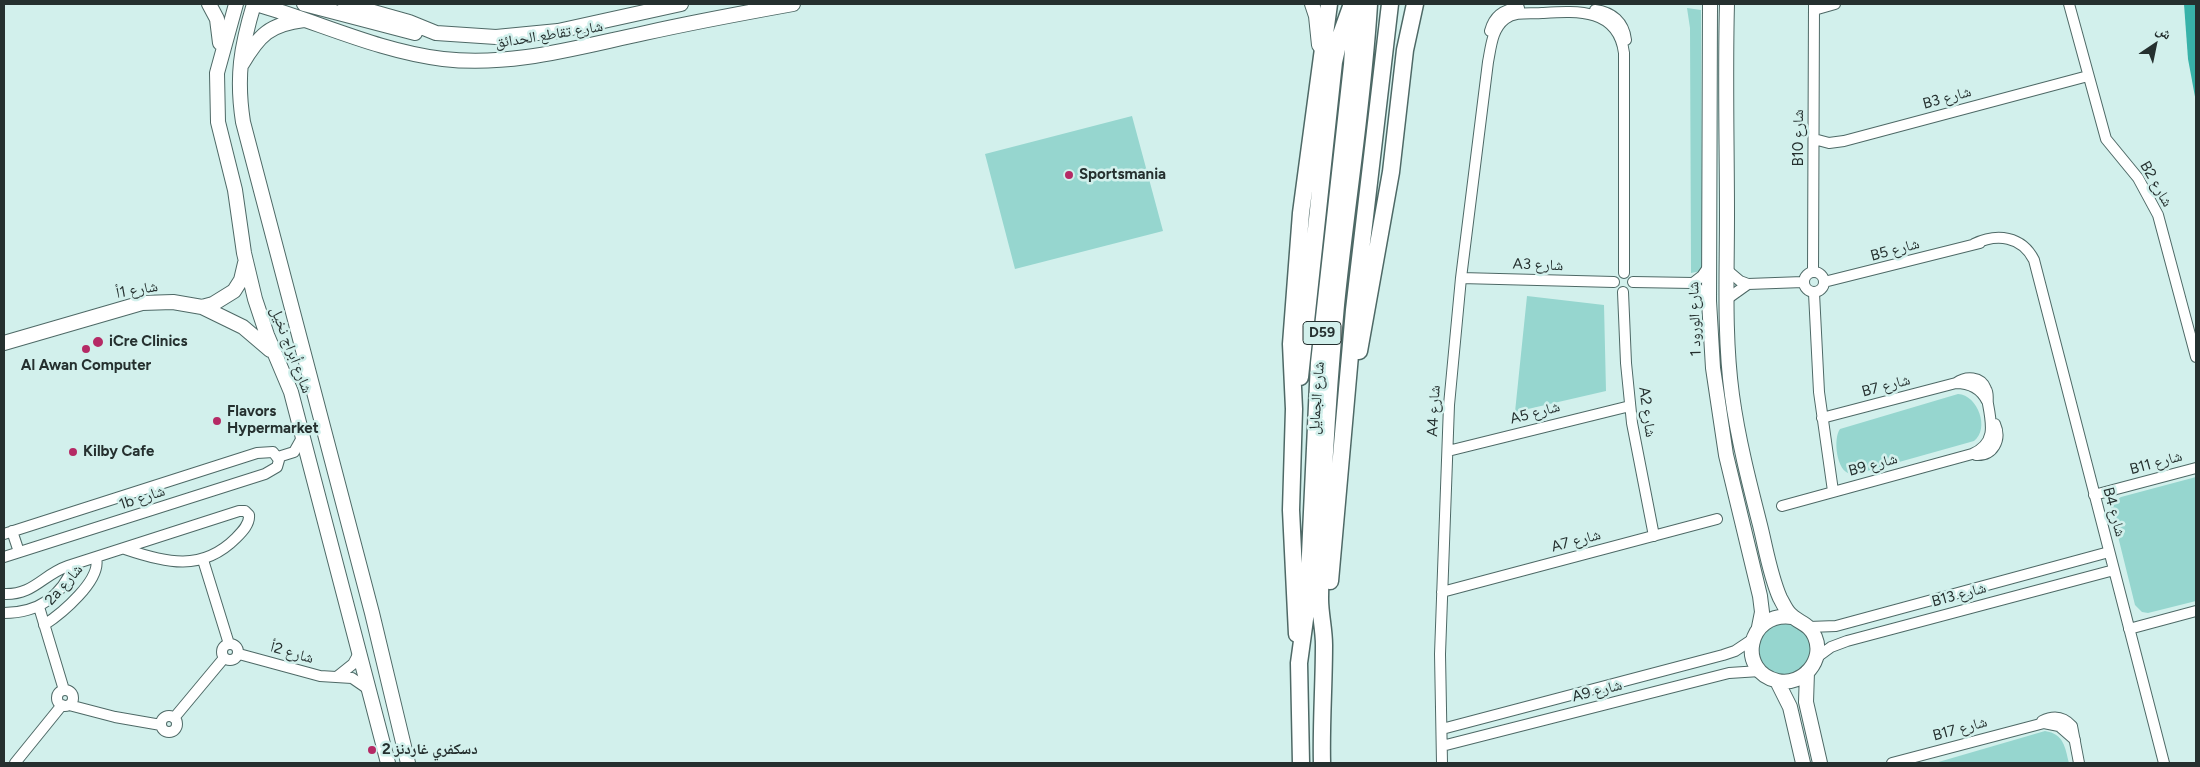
<!DOCTYPE html>
<meta charset="utf-8">
<style>
body{margin:0}
#map{position:relative;width:2200px;height:767px;overflow:hidden;background:#d2f0ec;font-family:Figtree,"Noto Naskh Arabic",sans-serif}
canvas{display:block}
.frame{position:absolute;inset:0;border:5px solid #25302f;pointer-events:none}
.north{position:absolute;left:2130px;top:20px;width:50px;height:50px;-webkit-text-stroke:4px #d2f0ec;paint-order:stroke;rotate:34deg;font-size:14px;font-weight:700;line-height:20px;text-align:center;color:#25302f}
.north::after{content:'';display:block;margin:auto;width:18px;height:22px;background:#25302f;clip-path:polygon(50% 0,100% 100%,50% 72%,0 100%)}
</style>
<div id="map">
<canvas width="2200" height="767"></canvas>
<div class="frame"></div>
<div class="north">ش</div>
</div>
<script>
const ctx = document.querySelector('canvas').getContext('2d');
ctx.lineJoin = 'round';
function fillPath(path, color) { ctx.fillStyle = color; ctx.fill(path, 'evenodd'); }
function stroke(path, color, width, dash) { ctx.strokeStyle = color; ctx.lineWidth = width; ctx.lineCap = dash ? 'butt' : 'round'; ctx.setLineDash(dash || []); ctx.stroke(path); }
function label(font, color, halo, rows, align = 'center') {
  ctx.font = font + ' Figtree,"Noto Naskh Arabic",sans-serif'; ctx.lineWidth = 5; ctx.setLineDash([]); ctx.textBaseline = 'middle'; ctx.strokeStyle = halo; ctx.fillStyle = color; for (const [text, x, y, turn = 0] of rows) {
    ctx.save(); ctx.translate(x, y); ctx.rotate((+turn || 0) * Math.PI / 180); ctx.textAlign = isNaN(turn) ? turn : align; if (halo) ctx.strokeText(text, 0, 0); ctx.fillText(text, 0, 0); ctx.restore();
  }
}
fillPath(new Path2D(`
 M 1687,8 L 1701,10 L 1702,241 L 1704,243 L 1705,263 L 1701,271 L 1691,273 L 1690,28 Z
 M 1132,116 L 1163,231 L 1015,269 L 985,154 Z
 M 1527,296 L 1604,305 L 1606,391 L 1515,412 Z
 M 1958,394 C 1978,395 1990,429 1974,441 L 1867,471 C 1862,472 1855,475 1851,474 C 1836,472 1833,438 1840,429 Z
 M 2196,477 L 2196,601 L 2148,613 L 2142,612 L 2135,605 L 2110,504 L 2121,497 Z
 M1758 649a26 26 0 1 1 52 0a26 26 0 1 1-52 0Z
 M 2045,731 C 2064,734 2065,747 2069,763 L 1935,763 Z`), '#96d6cf');
fillPath(new Path2D(`
 M 2184,4 L 2196,4 L 2196,102 L 2188,59 Z`), '#38b2a9');
const street = new Path2D(`
 M 2069,4 L 2106,139 L 2138,178 L 2158,215 L 2196,357
 M 1595,10 C 1612,12 1624,22 1626,40
 M 1814,10 L 1835,4
 M 1490,31 C 1494,16 1504,9 1519,8
 M 1814,139 L 1829,143 L 1844,141 L 2088,76
 M 1974,244 C 1997,233 2022,236 2034,260 L 2164,763
 M 1727,270 L 1740,281 L 1748,284
 M1804 282a10 10 0 1 1 20 0a10 10 0 1 1-20 0Z
 M 1813,272 L 1814,4
 M 1461,278 L 1614,282
 M 1633,282 L 1693,283 L 1702,276 L 1709,266
 M 1824,282 L 1980,243
 M 1693,283 L 1709,301
 M 1623,292 L 1626,363 L 1632,423 L 1654,536
 M 1814,293 L 1819,392 L 1833,491
 M 1727,299 L 1748,284 L 1803,282
 M 1822,418 L 1956,383 C 1970,383 1981,389 1987,401
 M 1448,451 L 1630,406
 M 1976,455 C 1993,456 2002,440 1995,424
 M 278,457 L 294,452 L 303,436
 M 2094,495 L 2196,468
 M 1782,506 L 1972,454 C 1996,444 1992,425 1988,404 C 1987,399 1989,394 1986,389 C 1981,376 1966,376 1956,383
 M 12,531 L 19,552
 M 4,534 L 257,453 L 273,452 L 279,460 L 277,467 L 265,474 L 4,557
 M 203,560 L 229,644
 M 1442,592 L 1717,519
 M 4,594 C 34,595 42,575 68,566 L 239,511 L 245,511 L 249,515 C 250,524 242,532 236,538 C 202,572 166,563 125,549
 M 39,607 L 64,690
 M 4,613 C 38,613 62,596 74,565
 M 44,625 C 61,614 102,580 96,558
 M 1809,627 L 1836,626 L 2109,552
 M 2129,629 L 2196,611
 M222 652a8 8 0 1 1 16 0a8 8 0 1 1-16 0Z
 M 239,654 L 320,676 L 352,678 L 368,689
 M 1816,658 L 1831,647 L 1847,641 L 2114,570
 M 338,676 L 353,664 L 359,653
 M57 698a8 8 0 1 1 16 0a8 8 0 1 1-16 0Z
 M 69,705 L 115,717 L 161,725
 M161 724a8 8 0 1 1 16 0a8 8 0 1 1-16 0Z
 M 174,718 L 224,658
 M 2042,721 C 2054,715 2063,716 2072,726 L 2079,763
 M 1442,729 L 1723,655 L 1735,651 L 1753,639
 M 1442,746 L 1729,673 L 1760,671
 M 15,763 L 62,705
 M 1442,763 L 1440,654 L 1449,405 L 1461,278 L 1488,62 C 1491,47 1492,29 1505,19 C 1515,11 1530,14 1542,13 C 1577,11 1618,8 1624,53 L 1624,273
 M 1892,763 L 2044,723 L 2059,726 L 2075,740`);
const secondary = new Path2D(`
 M 209,4 L 217,19 L 220,43
 M 236,4 L 217,73 L 218,122 L 235,190 L 244,253 L 255,299 L 267,335 L 291,392 L 388,763
 M 254,4 C 241,47 236,77 243,122 L 372,613 L 408,763
 M 256,4 C 319,22 378,51 443,59 C 512,67 578,47 645,33 C 694,22 743,13 793,4
 M 304,4 L 415,33
 M 345,4 L 409,22 L 436,33 L 496,37 L 558,31 L 681,4
 M 1312,4 L 1316,16 L 1319,45
 M 1710,4 L 1709,301 L 1713,368 L 1726,455 L 1760,596 L 1762,612 L 1759,627
 M 1727,4 C 1725,75 1727,145 1727,216 C 1727,276 1724,336 1732,395 C 1738,439 1749,482 1760,525 C 1766,549 1770,575 1780,598 C 1783,603 1786,611 1791,615 C 1799,623 1810,624 1815,637 C 1825,660 1803,686 1778,681 C 1736,672 1747,611 1792,617
 M 242,64 C 259,35 270,24 304,20
 M 202,307 L 243,327 L 270,350
 M 4,343 L 142,303 L 173,302 L 202,307 L 213,304 L 234,291 L 241,280 L 245,263
 M 1807,672 L 1806,702 L 1820,763
 M 1777,681 L 1790,707 L 1803,763`);
const primary = new Path2D(`
 M 1359,351 L 1391,172 L 1405,50 L 1415,4
 M 1300,377 L 1334,62 L 1339,40 L 1352,4
 M 1330,581 L 1354,310 L 1390,4
 M 1297,634 L 1291,510 L 1294,409 L 1291,344 L 1301,213 L 1329,4
 M 1301,763 L 1299,663 L 1308,597 L 1319,363 L 1352,65 L 1356,4
 M 1322,763 C 1321,724 1324,684 1324,645 C 1324,629 1320,614 1320,599 C 1321,501 1327,402 1336,305 C 1346,204 1363,105 1369,4`);
stroke(street, '#4e6966', 12);
stroke(secondary, '#4e6966', 16);
stroke(primary, '#4e6966', 19);
stroke(street, '#fff', 10);
stroke(secondary, '#fff', 14);
stroke(primary, '#fff', 16);
for (const [x, y, r, color] of [
 [1069,175,5,"#b52a65"],
 [98,342,6,"#b52a65"],
 [86,349,5,"#b52a65"],
 [217,421,5,"#b52a65"],
 [73,452,5,"#b52a65"],
 [372,750,5,"#b52a65"]
]) { const dot = new Path2D(); dot.arc(x, y, r, 0, 2 * Math.PI); ctx.fillStyle = color; ctx.fill(dot); stroke(dot, '#d2f0ec', 2); }
for (const [x, y, w] of [
 [1322,333,38]
]) { const box = new Path2D(); box.roundRect(x - w / 2, y - 11.5, w, 23, 4); ctx.fillStyle = '#d2f0ec'; ctx.fill(box); stroke(box, '#25302f', 1); }
label('bold 14px', '#25302f', null, [
 ["D59",1322,333]
]);
label('15px', '#25302f', '#d2f0ec', [
 ["شارع تقاطع الحدائق",549,35,-9],
 ["B3 شارع",1947,98,-15],
 ["B10 شارع",1799,138,-90],
 ["B2 شارع",2156,184,60],
 ["B5 شارع",1895,250,-15],
 ["A3 شارع",1538,265,2],
 ["شارع 1أ",137,290,-10],
 ["شارع الورود 1",1695,319,-92],
 ["شارع أبراج نخيل",291,350,69],
 ["B7 شارع",1886,386,-15],
 ["شارع الجمايل",1317,398,-86],
 ["A4 شارع",1434,411,-87],
 ["A2 شارع",1647,412,82],
 ["A5 شارع",1535,413,-15],
 ["B11 شارع",2156,463,-15],
 ["B9 شارع",1873,465,-15],
 ["1b شارع",142,498,-18],
 ["B4 شارع",2114,512,75],
 ["A7 شارع",1576,541,-15],
 ["2a شارع",64,585,-49],
 ["B13 شارع",1959,595,-15],
 ["شارع 2أ",292,653,16],
 ["A9 شارع",1597,691,-14],
 ["B17 شارع",1960,729,-15]
]);
label('bold 15px', '#25302f', '#d2f0ec', [
 ["Sportsmania",1079,175],
 ["iCre Clinics",109,342],
 ["Al Awan Computer",86,366,"center"],
 ["Flavors",227,412],
 ["Hypermarket",227,429],
 ["Kilby Cafe",83,452],
 ["دسكفري غاردنز 2",382,750]
], 'left');
</script>
